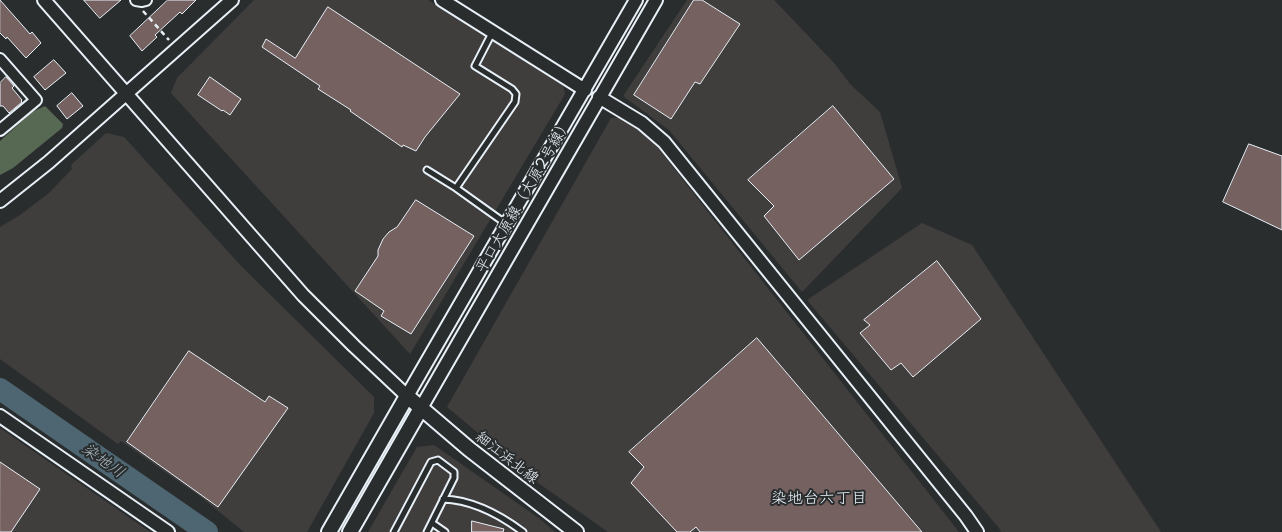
<!DOCTYPE html>
<meta charset="utf-8">
<style>
body{margin:0}
canvas{display:block;background:#2a2d2e}
</style>
<canvas width="1282" height="532"></canvas>
<script>
const ctx = document.querySelector('canvas').getContext('2d');
ctx.lineJoin = 'round';
function fillPath(path, color) { ctx.fillStyle = color; ctx.fill(path, 'evenodd'); }
function stroke(path, color, width, dash) { ctx.strokeStyle = color; ctx.lineWidth = width; ctx.lineCap = dash ? 'butt' : 'round'; ctx.setLineDash(dash || []); ctx.stroke(path); }
function label(font, color, halo, rows, align = 'center') {
  ctx.font = font + ' "Playpen Sans","Klee One",sans-serif'; ctx.lineWidth = 4; ctx.setLineDash([]); ctx.textBaseline = 'middle'; ctx.strokeStyle = halo; ctx.fillStyle = color; for (const [text, x, y, turn = 0] of rows) {
    ctx.save(); ctx.translate(x, y); ctx.rotate((+turn || 0) * Math.PI / 180); ctx.textAlign = isNaN(turn) ? turn : align; if (halo) ctx.strokeText(text, 0, 0); ctx.fillText(text, 0, 0); ctx.restore();
  }
}
fillPath(new Path2D(`
 M 254,0 L 428,0 L 563,86 L 565,94 L 410,354 L 171,93 L 177,78 Z
 M 687,0 L 774,0 L 835,64 L 850,84 L 880,112 L 902,188 L 802,292 L 669,130 L 623,96 Z
 M 611,118 L 621,118 L 647,134 L 959,532 L 608,532 L 534,480 L 447,407 Z
 M 106,133 L 124,137 L 241,266 L 374,397 L 374,413 L 307,532 L 244,532 L 201,497 L 121,441 L 118,444 L 0,359 L 0,227 L 20,215 L 49,193 L 72,169 L 71,165 Z
 M 922,223 L 972,245 L 1161,532 L 1001,532 L 999,528 L 807,300 Z
 M 0,428 L 150,532 L 0,532 Z
 M 434,445 L 540,519 L 555,532 L 368,532 L 417,447 Z`), '#403d3d');
fillPath(new Path2D(`
 M 45,106 L 63,124 L 62,128 L 13,168 L 0,175 L 0,141 L 32,112 Z`), '#576953');
stroke(new Path2D(`
 M 0,389 L 207,532`), '#4d6672', 22);
const building = new Path2D(`
 M 0,0 L 30,34 L 32,32 L 41,43 L 26,58 L 7,37 L 6,39 L 0,33 Z
 M 84,0 L 121,0 L 100,18 Z
 M 168,0 L 196,0 L 182,14 L 180,12 L 155,35 L 157,37 L 142,51 L 130,36 Z
 M 694,0 L 702,0 L 740,24 L 700,84 L 695,82 L 671,119 L 634,95 Z
 M 328,7 L 460,94 L 425,137 L 416,151 L 403,145 L 402,147 L 350,111 L 351,110 L 318,89 L 320,86 L 262,47 L 266,39 L 295,58 Z
 M 54,60 L 66,73 L 45,90 L 34,77 Z
 M 6,77 L 14,86 L 12,88 L 22,100 L 21,101 L 22,102 L 9,113 L 3,106 L 0,106 L 0,83 Z
 M 210,77 L 241,99 L 230,115 L 223,110 L 222,111 L 198,95 Z
 M 72,93 L 83,106 L 67,119 L 57,106 Z
 M 833,106 L 894,179 L 799,260 L 764,216 L 774,206 L 748,180 Z
 M 1249,144 L 1282,156 L 1282,230 L 1223,202 Z
 M 416,200 L 474,236 L 411,334 L 381,316 L 384,311 L 355,291 L 378,256 L 378,250 L 383,239 L 389,232 L 397,227 Z
 M 937,261 L 981,319 L 913,377 L 901,363 L 891,370 L 860,333 L 870,325 L 864,320 Z
 M 757,338 L 922,532 L 700,532 L 696,527 L 690,532 L 677,532 L 631,483 L 644,467 L 629,452 Z
 M 189,351 L 265,402 L 269,396 L 288,408 L 218,507 L 127,442 Z
 M 0,462 L 40,489 L 11,532 L 0,532 Z
 M 472,521 L 504,529 L 503,532 L 472,532 Z`);
fillPath(building, '#746160');
stroke(building, '#e8f1f8', 1);
const service = new Path2D(`
 M 427,170 L 456,188 L 505,223
 M 456,188 L 515,102 L 516,94 L 512,89 L 475,66 L 492,33
 M 443,499 C 473,500 499,514 523,532
 M 432,523 L 445,532
 M 394,532 L 431,462 L 438,460 L 454,472 L 454,478 L 427,532`);
const minor = new Path2D(`
 M 136,0 L 142,1 L 146,0
 M 0,59 L 36,100 L 0,130`);
const tertiary = new Path2D(`
 M 44,0 L 303,295 L 354,346 L 407,396 L 636,0
 M 442,0 L 585,90
 M 599,97 L 642,123 L 664,142 L 966,516 L 977,532
 M 0,201 L 49,162 L 232,0
 M 421,408 L 656,0
 M 0,416 L 168,532`);
const secondary = new Path2D(`
 M 329,532 L 407,396 L 469,449 L 576,532
 M 350,532 L 421,408`);
stroke(service, '#e8f1f8', 9);
stroke(minor, '#e8f1f8', 14);
stroke(tertiary, '#e8f1f8', 16);
stroke(secondary, '#e8f1f8', 18);
stroke(new Path2D(`
 M 143,11 L 169,40`), '#e8f1f8', 2.5, [5, 4]);
stroke(service, '#2a2d2e', 5);
stroke(minor, '#2a2d2e', 10);
stroke(tertiary, '#2a2d2e', 12);
stroke(secondary, '#2a2d2e', 14);
label('15px', '#e8f1f8', '#2a2d2e', [
 ["平口大原線（大原2号線）",524,196,-60],
 ["細江浜北線",507,458,38]
]);
label('italic 16px', '#aab9c2', '#2a2d2e', [
 ["染地川",103,461,35]
]);
label('16px', '#e8f1f8', '#2a2d2e', [
 ["染地台六丁目",819,499]
]);
</script>
